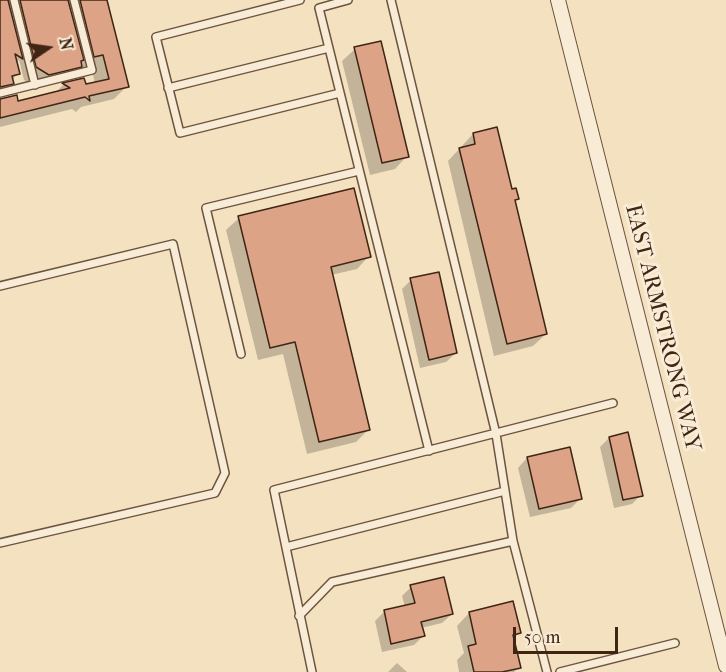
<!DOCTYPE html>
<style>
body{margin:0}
#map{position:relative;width:726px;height:672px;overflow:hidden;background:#f4e1c0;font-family:"IM FELL French Canon",serif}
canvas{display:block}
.north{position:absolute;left:18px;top:18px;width:60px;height:60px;-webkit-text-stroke:4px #f8ecd6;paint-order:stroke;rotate:77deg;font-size:16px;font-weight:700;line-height:24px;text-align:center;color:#402515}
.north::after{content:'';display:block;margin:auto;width:21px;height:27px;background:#402515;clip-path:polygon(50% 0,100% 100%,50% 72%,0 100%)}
.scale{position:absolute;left:513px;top:627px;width:105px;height:27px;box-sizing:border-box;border:3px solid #402515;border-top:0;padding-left:8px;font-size:18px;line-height:21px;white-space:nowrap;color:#402515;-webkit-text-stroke:4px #f8ecd6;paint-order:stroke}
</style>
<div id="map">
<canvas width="726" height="672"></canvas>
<div class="north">N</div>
<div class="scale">50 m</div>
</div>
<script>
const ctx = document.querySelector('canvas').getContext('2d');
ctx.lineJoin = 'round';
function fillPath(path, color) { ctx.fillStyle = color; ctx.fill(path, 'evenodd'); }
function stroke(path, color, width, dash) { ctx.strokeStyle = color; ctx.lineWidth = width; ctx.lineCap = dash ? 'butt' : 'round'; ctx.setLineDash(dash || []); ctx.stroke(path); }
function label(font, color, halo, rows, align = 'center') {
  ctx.font = font + ' "IM FELL French Canon",serif'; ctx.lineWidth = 6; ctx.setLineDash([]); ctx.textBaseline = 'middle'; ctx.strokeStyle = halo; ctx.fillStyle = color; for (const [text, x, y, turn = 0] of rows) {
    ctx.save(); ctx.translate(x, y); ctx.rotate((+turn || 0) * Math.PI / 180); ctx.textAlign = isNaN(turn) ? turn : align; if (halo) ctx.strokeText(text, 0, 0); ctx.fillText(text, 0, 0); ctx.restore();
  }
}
fillPath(new Path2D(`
 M 0,0 L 106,0 L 127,86 L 114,99 L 81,107 L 76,112 L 72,109 L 0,127 L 0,98 L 15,96 L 17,103 L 54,94 L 63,85 L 83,80 L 85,86 L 95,84 L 91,66 L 82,69 L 81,65 L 68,79 L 36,87 L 24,80 L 19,60 L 16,63 L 18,73 L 0,95 Z
 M 355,49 L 407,156 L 395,169 L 370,175 L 342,61 Z
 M 473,134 L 517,199 L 514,202 L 546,334 L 533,346 L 494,356 L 448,161 Z
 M 239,218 L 369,256 L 357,269 L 331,275 L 369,429 L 356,442 L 307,454 L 283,354 L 258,360 L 226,230 Z
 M 411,280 L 456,353 L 446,362 L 420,368 L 402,289 Z
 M 609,438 L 641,495 L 632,504 L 614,508 L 600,447 Z
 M 527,458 L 580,499 L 571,508 L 530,517 L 518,468 Z
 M 411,587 L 452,614 L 442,623 L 421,628 L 423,636 L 414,645 L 382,652 L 375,621 L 384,612 L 405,607 L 402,596 Z
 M 469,613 L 519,633 L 513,640 L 519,667 L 514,672 L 459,672 L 457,660 L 464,653 L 457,626 Z
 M 397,663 L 407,672 L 388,672 Z`), '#0003');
const building = new Path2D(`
 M 0,0 L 8,0 L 23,59 L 15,54 L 20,74 L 12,76 L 14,84 L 0,87 Z
 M 20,0 L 68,0 L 84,60 L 81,61 L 82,67 L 49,75 L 36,67 Z
 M 80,0 L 107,0 L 129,87 L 89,96 L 90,101 L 85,97 L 0,118 L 0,99 L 17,95 L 18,101 L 70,88 L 62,83 L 84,78 L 86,84 L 109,79 L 103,55 L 94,57 Z
 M 381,41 L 409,157 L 382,163 L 354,47 Z
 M 497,127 L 512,189 L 516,188 L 519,199 L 515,200 L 547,334 L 507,344 L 459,148 L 475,144 L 473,133 Z
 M 354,188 L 371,257 L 331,267 L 370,430 L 319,442 L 295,342 L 270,348 L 238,216 Z
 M 439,272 L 457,353 L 429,360 L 410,278 Z
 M 628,432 L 643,496 L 623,500 L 609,437 Z
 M 570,447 L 582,499 L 539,509 L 527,457 Z
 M 444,577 L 453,614 L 421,622 L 425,636 L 391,644 L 384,610 L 415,603 L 410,585 Z
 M 513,601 L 521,633 L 513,635 L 521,668 L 502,672 L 474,672 L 468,646 L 476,644 L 469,612 Z`);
fillPath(building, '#dca386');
stroke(building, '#402515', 1.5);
const lane = new Path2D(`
 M 14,0 L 35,85
 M 300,0 L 156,37 L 180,133 L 340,93
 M 348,0 L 319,8 L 429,451
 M 391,0 L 496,434 L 513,541 L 547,672
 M 168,88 L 329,48
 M 0,93 L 92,70 L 74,0
 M 0,286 L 173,244 L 225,473 L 215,493 L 0,543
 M 241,354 L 206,208 L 359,171
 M 286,547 L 505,491
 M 299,616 L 332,582 L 513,541
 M 312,672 L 274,490 L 613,403
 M 560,672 L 675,643`);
const street = new Path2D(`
 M 558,0 L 726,666`);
stroke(lane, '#6d5440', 10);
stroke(street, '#6d5440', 16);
stroke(lane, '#f8ecd6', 7);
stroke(street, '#f8ecd6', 14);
label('22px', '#402515', '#f8ecd6', [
 ["EAST ARMSTRONG WAY",662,328,76]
]);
</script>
